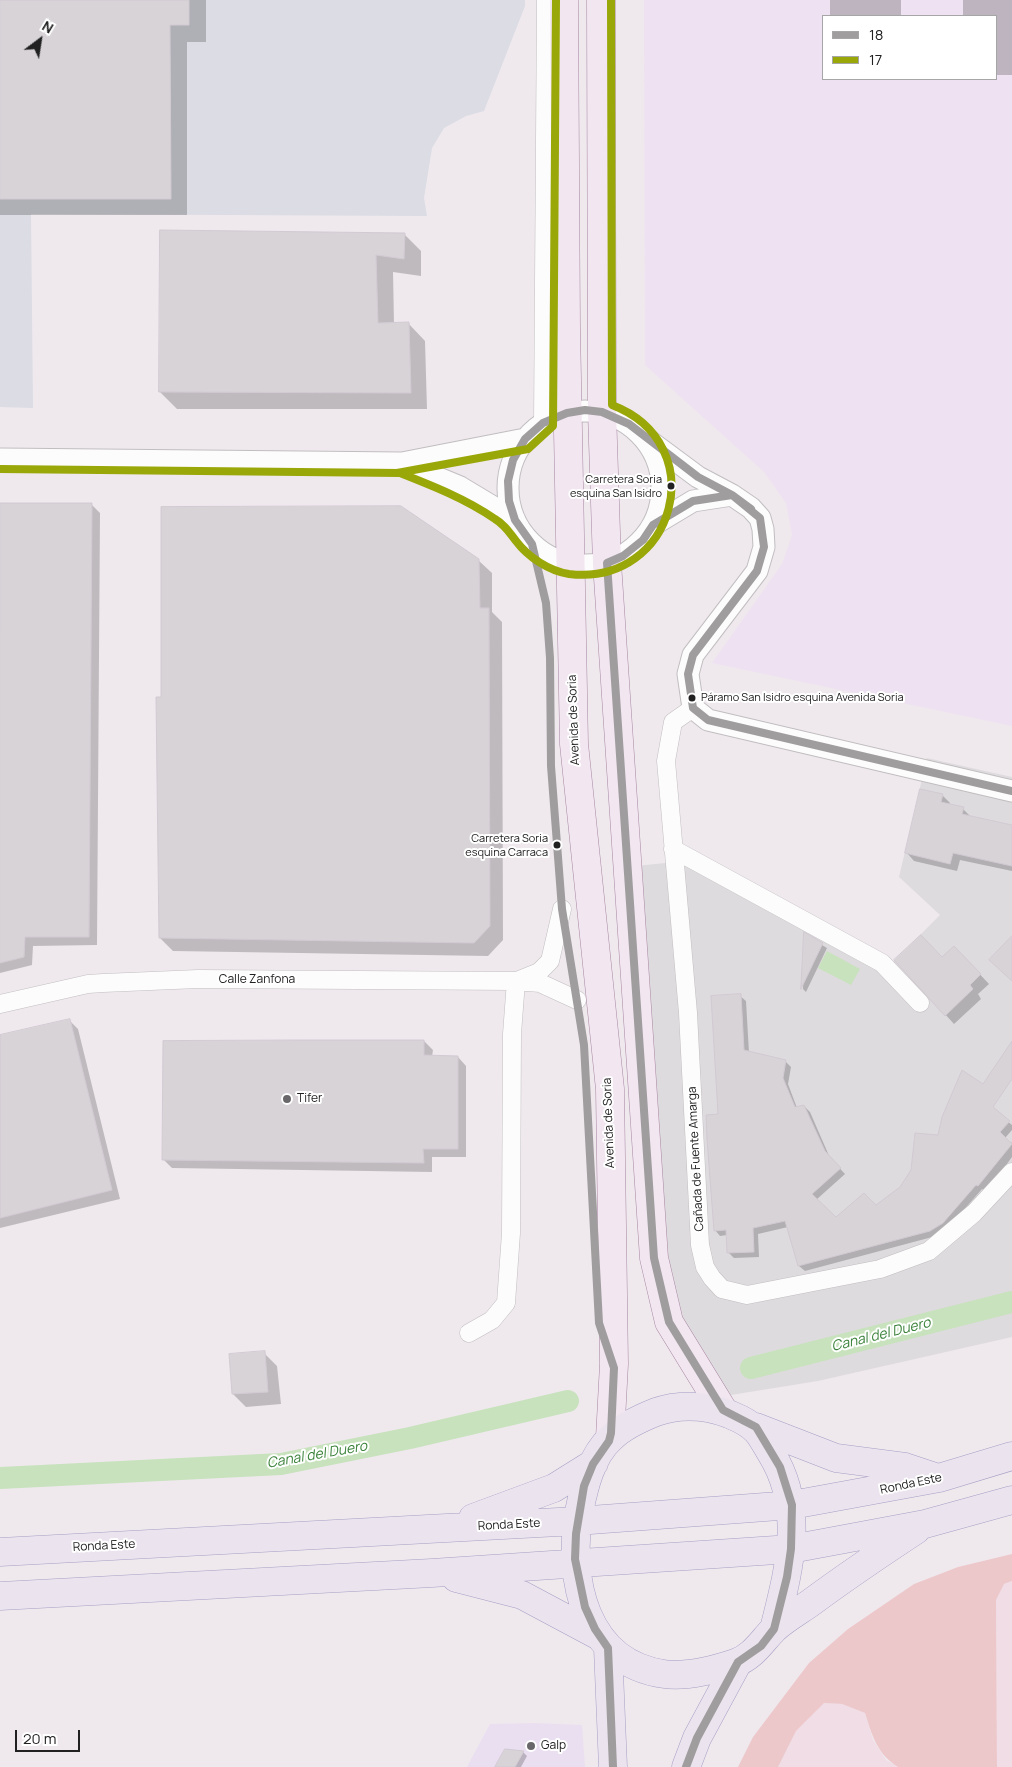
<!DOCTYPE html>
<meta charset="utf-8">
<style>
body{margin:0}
#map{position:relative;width:1012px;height:1767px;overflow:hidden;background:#efe9ee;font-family:Manrope,sans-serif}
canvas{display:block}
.legend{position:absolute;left:822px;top:15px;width:175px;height:65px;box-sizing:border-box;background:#fff;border:1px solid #a6a6a6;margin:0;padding:6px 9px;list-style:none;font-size:15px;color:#212121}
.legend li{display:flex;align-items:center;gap:10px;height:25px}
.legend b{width:25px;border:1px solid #a6a6a6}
.north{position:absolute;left:15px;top:15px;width:50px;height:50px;-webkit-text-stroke:4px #fff;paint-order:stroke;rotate:31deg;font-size:14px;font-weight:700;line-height:20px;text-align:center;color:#212121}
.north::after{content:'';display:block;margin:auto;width:18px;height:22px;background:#212121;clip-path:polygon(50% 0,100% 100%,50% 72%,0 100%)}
.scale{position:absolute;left:15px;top:1730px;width:65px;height:22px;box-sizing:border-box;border:2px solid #212121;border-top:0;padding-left:6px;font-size:15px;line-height:18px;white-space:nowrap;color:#212121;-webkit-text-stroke:4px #fff;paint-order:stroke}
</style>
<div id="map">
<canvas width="1012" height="1767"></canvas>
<ul class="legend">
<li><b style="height:6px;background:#9f9d9e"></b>18</li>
<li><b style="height:6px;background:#9aa708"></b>17</li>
</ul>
<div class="north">N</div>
<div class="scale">20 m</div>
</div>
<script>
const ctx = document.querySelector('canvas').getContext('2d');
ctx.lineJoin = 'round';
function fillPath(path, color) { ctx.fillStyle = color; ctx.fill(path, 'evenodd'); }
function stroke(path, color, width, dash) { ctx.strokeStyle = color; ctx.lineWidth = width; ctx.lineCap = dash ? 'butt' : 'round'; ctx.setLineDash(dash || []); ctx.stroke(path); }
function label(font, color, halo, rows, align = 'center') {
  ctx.font = font + ' Manrope,sans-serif'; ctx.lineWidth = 4; ctx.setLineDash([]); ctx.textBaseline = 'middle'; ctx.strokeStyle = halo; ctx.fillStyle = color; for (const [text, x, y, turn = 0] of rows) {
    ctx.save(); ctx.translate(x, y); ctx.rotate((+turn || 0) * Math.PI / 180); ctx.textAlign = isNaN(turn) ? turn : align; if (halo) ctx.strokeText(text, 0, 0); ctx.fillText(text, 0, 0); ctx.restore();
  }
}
fillPath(new Path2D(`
 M 927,758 L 1012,777 L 1012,1337 L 818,1381 L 731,1395 L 697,1353 L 677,1309 L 664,1253 L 625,867 L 706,859 L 893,962 L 940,915 L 899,877 Z`), '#dedbde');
fillPath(new Path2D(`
 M 534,1723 L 582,1725 L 585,1767 L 467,1767 L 490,1724 Z`), '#eadff0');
fillPath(new Path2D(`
 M 0,0 L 525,0 L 525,6 L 484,111 L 466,116 L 444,128 L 432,148 L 424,198 L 427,216 L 31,214 L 33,408 L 0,407 Z`), '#dbdce4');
fillPath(new Path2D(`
 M 644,0 L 1012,0 L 1012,726 L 712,663 L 782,564 L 792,535 L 786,503 L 764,472 L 645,365 ZM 823,16 L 996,16 L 996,79 L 823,79 Z`), '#eee1f1');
fillPath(new Path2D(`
 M 1012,1581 L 1012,1767 L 997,1767 L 996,1600 L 1004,1584 Z
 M 823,1703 L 842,1704 L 865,1713 L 873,1740 L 886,1760 L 898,1767 L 778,1767 L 796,1731 Z`), '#f0dde6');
fillPath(new Path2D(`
 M 1012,1554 L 1012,1581 L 1004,1584 L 996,1600 L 997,1767 L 898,1767 C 877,1754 872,1735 865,1713 L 842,1704 L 824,1703 L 796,1731 L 778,1767 L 738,1767 L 753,1737 L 809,1663 L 848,1629 L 914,1584 L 958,1567 Z`), '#edc8cb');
fillPath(new Path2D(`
 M 827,951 L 860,969 L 851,985 L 818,968 Z`), '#c8e2bd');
fillPath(new Path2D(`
 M 0,0 L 206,0 L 206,42 L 187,42 L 187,215 L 0,215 Z
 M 830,0 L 901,0 L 901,16 L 830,16 Z
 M 963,0 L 1012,0 L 1012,75 L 996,75 L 996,16 L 963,16 Z
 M 404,234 L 421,251 L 421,276 L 393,272 L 394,324 L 408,323 L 425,341 L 427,409 L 177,409 L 160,392 Z
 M 0,504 L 91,504 L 100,513 L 97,945 L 33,946 L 32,965 L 0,973 Z
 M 478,560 L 492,573 L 492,612 L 502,622 L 503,940 L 488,956 L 173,951 L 160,938 Z
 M 942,795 L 950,803 L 949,805 L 963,809 L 971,817 L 1012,826 L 1012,871 L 960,860 L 957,871 L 914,861 L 907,853 Z
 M 805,935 L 827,948 L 806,992 L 803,989 Z
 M 954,947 L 989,984 L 978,994 L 981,999 L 954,1024 L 896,960 L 942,958 Z
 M 740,996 L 746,1001 L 749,1053 L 785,1061 L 791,1067 L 788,1084 L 797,1108 L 804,1106 L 810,1112 L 830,1158 L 845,1174 L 816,1200 L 836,1218 L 876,1207 L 901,1188 L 939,1136 L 959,1081 L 1012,1125 L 1012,1130 L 1005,1138 L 1012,1143 L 1012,1157 L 998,1176 L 984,1190 L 982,1189 L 948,1228 L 936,1236 L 805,1271 L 799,1266 L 788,1227 L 758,1234 L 759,1257 L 734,1258 L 728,1252 L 727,1235 L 720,1236 L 715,1230 L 719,1115 Z
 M 69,1020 L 78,1029 L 120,1199 L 0,1228 L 0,1037 Z
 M 424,1041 L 433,1050 L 432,1057 L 458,1057 L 466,1066 L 466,1157 L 432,1157 L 432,1172 L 172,1168 L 163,1159 Z
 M 264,1353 L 277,1366 L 281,1404 L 246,1407 L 233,1394 Z
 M 506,1750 L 523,1752 L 527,1756 L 521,1767 L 504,1767 Z`), '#0003');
stroke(new Path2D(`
 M 751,1368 L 1012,1302
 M 0,1478 L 281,1464 L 410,1438 L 568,1401`), '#c8e2bd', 22);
const building = new Path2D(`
 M 0,0 L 189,0 L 189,25 L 170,25 L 171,199 L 0,199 Z
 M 160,230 L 405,233 L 404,259 L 376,255 L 378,323 L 409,322 L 411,393 L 159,392 Z
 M 0,503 L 92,503 L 89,937 L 25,937 L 24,957 L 0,963 Z
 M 401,506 L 479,559 L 480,608 L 489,608 L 490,926 L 474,943 L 159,938 L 156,697 L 161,697 L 161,507 Z
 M 920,789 L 943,794 L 941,802 L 964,807 L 962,814 L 1012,825 L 1012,866 L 953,853 L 950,864 L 905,853 Z
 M 804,932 L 823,943 L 801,989 Z
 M 921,935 L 942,957 L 954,946 L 981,974 L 970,985 L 973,989 L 945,1016 L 894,960 Z
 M 1012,936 L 1012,981 L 989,960 Z
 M 741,994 L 744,1050 L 786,1060 L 783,1078 L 795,1107 L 804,1105 L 825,1151 L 841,1168 L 812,1194 L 836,1217 L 864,1193 L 876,1205 L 900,1187 L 911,1170 L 915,1133 L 938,1135 L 942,1117 L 962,1070 L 983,1084 L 1012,1041 L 1012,1079 L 993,1107 L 1010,1121 L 1000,1132 L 1012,1144 L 978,1186 L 976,1185 L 943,1223 L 930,1231 L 798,1266 L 785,1221 L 753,1228 L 754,1252 L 727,1253 L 726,1230 L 714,1231 L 707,1139 L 706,1115 L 718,1114 L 711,996 Z
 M 70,1019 L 112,1190 L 0,1218 L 0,1035 Z
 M 299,1040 L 424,1040 L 424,1055 L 458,1056 L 458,1149 L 423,1149 L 424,1163 L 162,1160 L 163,1041 Z
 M 265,1351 L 268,1392 L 232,1394 L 229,1354 Z
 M 505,1749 L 524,1751 L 515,1767 L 495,1767 Z`);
fillPath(building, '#d7d3d7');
stroke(building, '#d2cad2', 1);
const minor = new Path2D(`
 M 543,423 L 546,0
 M 693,708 L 673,722 L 666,761 L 688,1013 L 700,1245 L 705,1267 L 712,1278 L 722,1289 L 747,1295 L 880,1269 L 929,1251 L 974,1213 L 1012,1172
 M 673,849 L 882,963 L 920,1003
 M 519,980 L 539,972 L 550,961 L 562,909
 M 0,1004 L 88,984 L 103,983 L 198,979 L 516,981 L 540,983 L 577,1000
 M 469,1333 L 492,1320 L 506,1303 L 511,1233 L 512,1034 L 516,981`);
const tertiary = new Path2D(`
 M508 488a77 77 0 1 1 154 0a77 77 0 1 1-154 0Z
 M 644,437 L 698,477 L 732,495 L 751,508 L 760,518 L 763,529 L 764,547 L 757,571 L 693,655 L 688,674 L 693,708 L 708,720 L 1012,791
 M 0,459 L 402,463 L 525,439
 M 402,463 L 460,487 L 515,520
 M 653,525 L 693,501 L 732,495`);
const primary = new Path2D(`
 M 564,0 L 566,327 L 574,744 L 610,1089 L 614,1364 L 610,1438
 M 601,0 L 602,412 L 607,563 L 654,1258 L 669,1322 L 723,1410`);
const trunk = new Path2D(`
 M 756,1427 L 836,1458 L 905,1467 L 938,1478
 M 473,1518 L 554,1488 L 594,1463
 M 0,1552 L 577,1521 L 792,1505 L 939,1478 L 1012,1456
 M 456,1578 L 522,1595 L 597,1635
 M 0,1596 L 432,1573 L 791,1549 L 925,1524 L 1012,1500
 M 774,1629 C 789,1569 806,1509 771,1453 C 760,1435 759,1429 740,1419 C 714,1406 684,1402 656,1412 C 641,1418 623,1426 611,1438 C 591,1456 584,1487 579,1512 C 567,1579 585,1663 664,1674 C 686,1677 714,1670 735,1663 C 753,1657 762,1641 774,1629 C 786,1618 801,1610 813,1601 C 847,1576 881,1553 916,1530
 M 608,1648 L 613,1767
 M 686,1767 L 697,1738 L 738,1662`);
stroke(minor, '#c1bec0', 19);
stroke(tertiary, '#c1bec0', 23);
stroke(primary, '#a685a1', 29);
stroke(trunk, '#a69fc4', 29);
stroke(minor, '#fdfcfc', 18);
stroke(tertiary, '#fdfcfc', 21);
stroke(primary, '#f2e6f1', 28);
stroke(trunk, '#ebe3ee', 28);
stroke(new Path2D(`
 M 613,1767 L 608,1648 L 595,1629 L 585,1607 L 575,1559 L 576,1534 L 584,1486 L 593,1464 L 609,1441 L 611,1433 L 614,1368 L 599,1323 L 584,1045 L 562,909 L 551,766 L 550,658 L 546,603 L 532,544 L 515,520 L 509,501 L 508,481 L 513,460 L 525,439 L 543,423 L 567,413 L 585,410 L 602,412 L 629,424 L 698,477 L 732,495 L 760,518 L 764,547 L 757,571 L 693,655 L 688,674 L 693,708 L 708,720 L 1012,791
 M 686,1767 L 697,1738 L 738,1662 L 761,1646 L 774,1629 L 787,1577 L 791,1549 L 792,1505 L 780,1467 L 756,1427 L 723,1410 L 669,1322 L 654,1258 L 607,563 L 623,556 L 643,540 L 653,525 L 693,501 L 732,495 L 751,509`), '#9f9d9e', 8);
stroke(new Path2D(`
 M 0,469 L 400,473 C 433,486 466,499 495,519 C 505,525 509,532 516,541 C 528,557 549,571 569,574 C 675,587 714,444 612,405 L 611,0
 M 397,473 L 528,449 L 553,426 L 556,0`), '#9aa708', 8);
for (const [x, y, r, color] of [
 [671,486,4.5,"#212121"],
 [692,698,4.5,"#212121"],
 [557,845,4.5,"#212121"],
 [287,1099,5,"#696769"],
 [531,1746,5,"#696769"]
]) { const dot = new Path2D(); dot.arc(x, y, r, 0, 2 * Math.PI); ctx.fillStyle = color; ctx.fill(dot); stroke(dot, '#fff', 2); }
label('11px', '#212121', '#fff', [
 ["Carretera Soria",662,480],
 ["esquina San Isidro",662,494],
 ["Páramo San Isidro esquina Avenida Soria",701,698,"left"],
 ["Carretera Soria",548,839],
 ["esquina Carraca",548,853]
], 'right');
label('12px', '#212121', '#fff', [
 ["Avenida de Soria",574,720,-92],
 ["Calle Zanfona",257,980],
 ["Avenida de Soria",609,1123,-92],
 ["Cañada de Fuente Amarga",696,1159,-93],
 ["Ronda Este",911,1484,-12],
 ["Ronda Este",509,1525,-3],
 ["Ronda Este",104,1546,-3]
]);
label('12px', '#212121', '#fff', [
 ["Tifer",297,1099],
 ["Galp",541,1746]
], 'left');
label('italic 14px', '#3a823a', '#fff', [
 ["Canal del Duero",881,1335,-14],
 ["Canal del Duero",317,1455,-10]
]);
</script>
